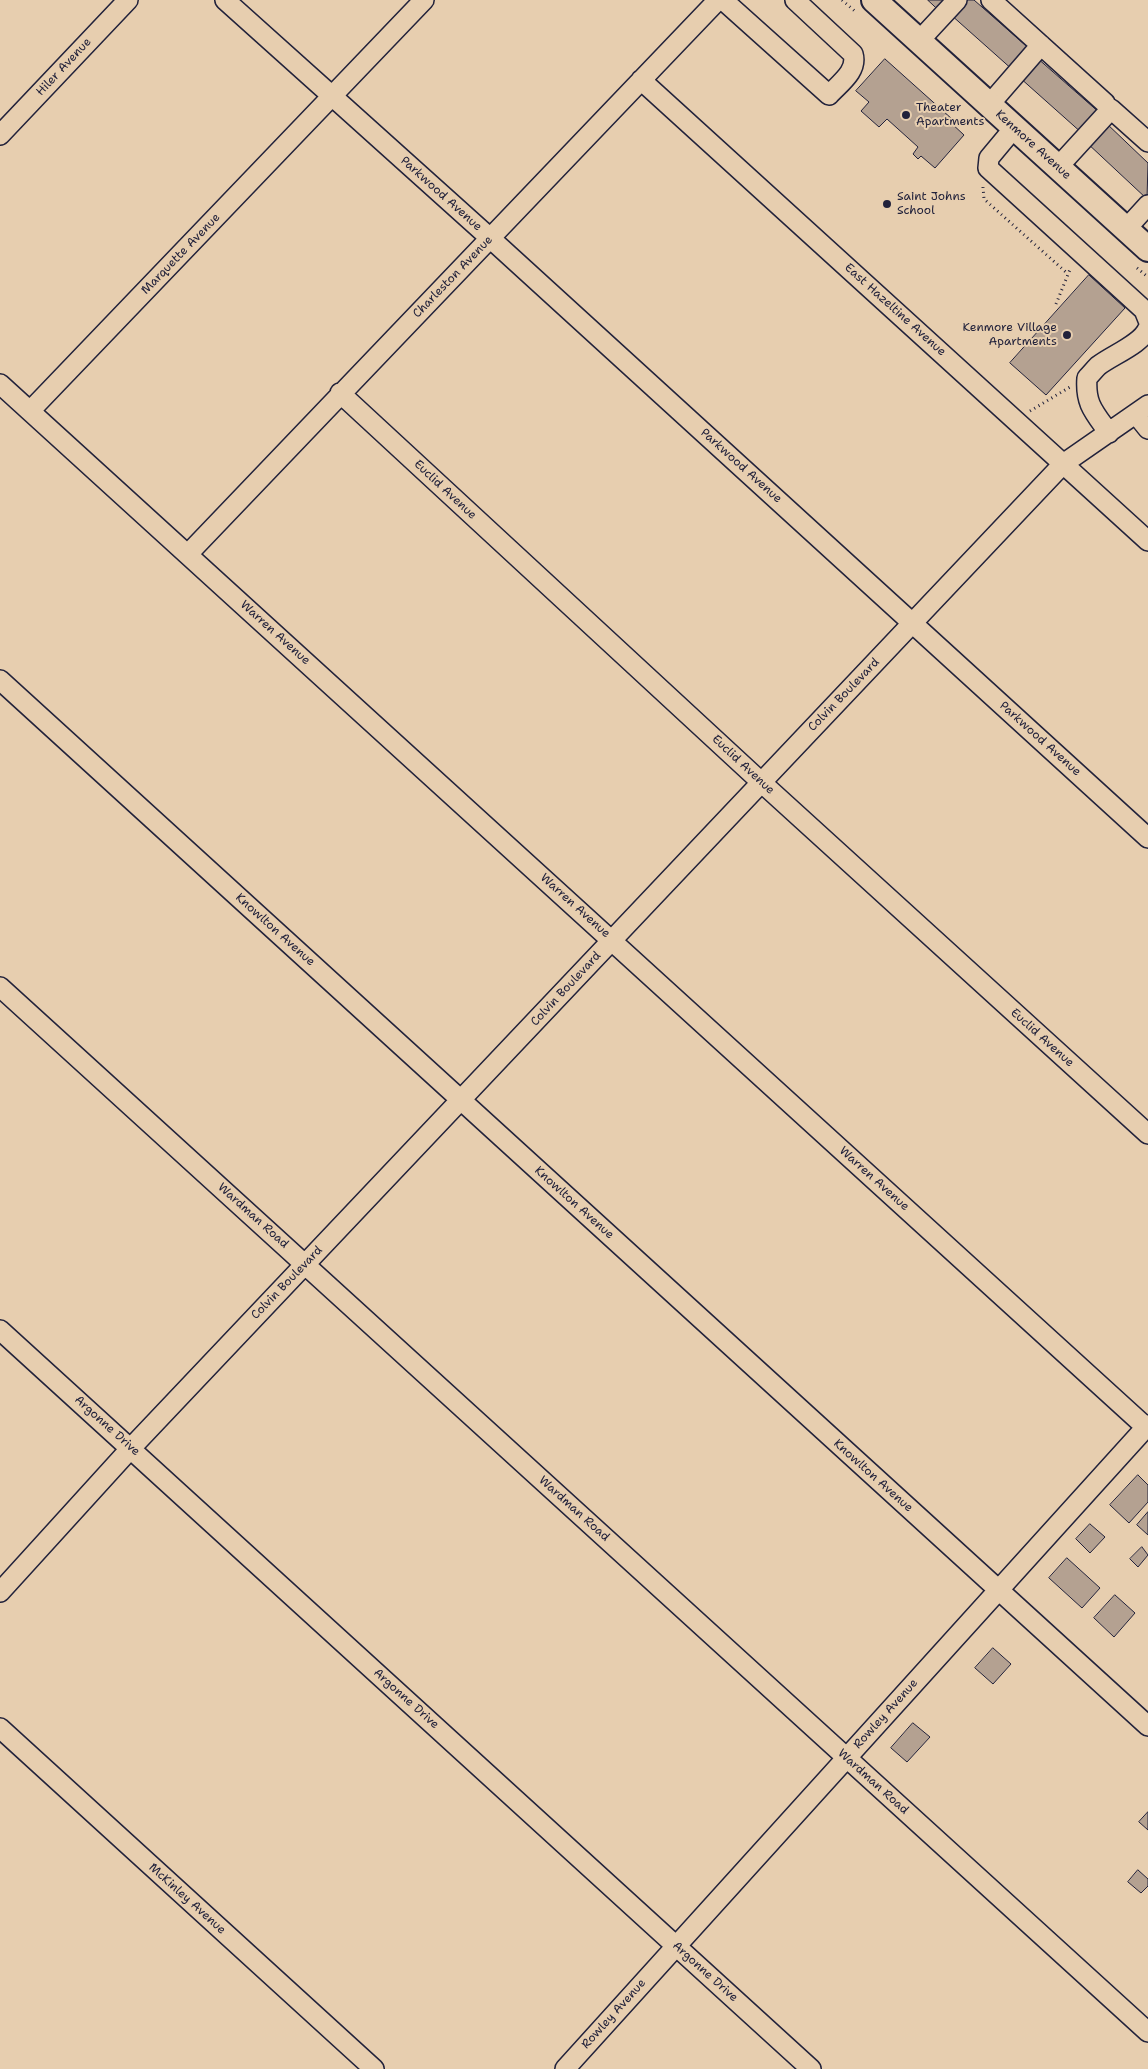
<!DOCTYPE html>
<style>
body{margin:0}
canvas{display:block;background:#e7ceaf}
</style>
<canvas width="1148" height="2069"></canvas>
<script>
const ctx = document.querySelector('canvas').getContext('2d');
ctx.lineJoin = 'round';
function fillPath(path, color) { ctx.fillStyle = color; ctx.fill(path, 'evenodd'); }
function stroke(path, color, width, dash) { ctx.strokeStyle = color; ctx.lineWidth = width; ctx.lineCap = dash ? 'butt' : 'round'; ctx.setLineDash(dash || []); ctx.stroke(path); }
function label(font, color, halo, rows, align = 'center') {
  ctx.font = font + ' "Shantell Sans",sans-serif'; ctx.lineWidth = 4; ctx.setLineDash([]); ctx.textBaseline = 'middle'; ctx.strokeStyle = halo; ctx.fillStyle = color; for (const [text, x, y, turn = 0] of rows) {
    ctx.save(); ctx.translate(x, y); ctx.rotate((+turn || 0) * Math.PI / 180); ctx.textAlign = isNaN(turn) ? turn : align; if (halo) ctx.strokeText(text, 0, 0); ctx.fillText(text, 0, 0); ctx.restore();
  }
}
const building = new Path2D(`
 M 928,0 L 951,0 L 940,11 Z
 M 963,0 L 974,0 L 1032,51 L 1014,71 L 950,14 Z
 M 1036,57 L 1101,114 L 1083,134 L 1019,77 Z
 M 885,59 L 952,119 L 950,122 L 964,135 L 935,168 L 921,156 L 918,159 L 913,154 L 918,147 L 887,119 L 879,127 L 861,111 L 869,102 L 856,91 Z
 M 1105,122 L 1148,163 L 1147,199 L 1086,142 Z
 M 1089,275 L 1125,308 L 1046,395 L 1010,363 Z
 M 1138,1475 L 1148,1485 L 1148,1502 L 1129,1523 L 1110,1505 Z
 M 1148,1512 L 1148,1535 L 1137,1525 Z
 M 1090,1524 L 1105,1537 L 1090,1553 L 1076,1539 Z
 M 1142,1547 L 1148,1555 L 1138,1567 L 1130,1559 Z
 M 1067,1558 L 1100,1588 L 1082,1608 L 1049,1578 Z
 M 1115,1595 L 1135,1613 L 1114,1637 L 1094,1618 Z
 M 993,1648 L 1011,1664 L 993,1684 L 975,1668 Z
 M 913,1723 L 930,1737 L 907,1762 L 891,1748 Z
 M 1148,1812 L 1148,1830 L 1139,1822 Z
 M 1138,1870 L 1148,1879 L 1148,1886 L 1141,1893 L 1128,1882 Z`);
fillPath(building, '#b4a191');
stroke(building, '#22223b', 1);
const minor = new Path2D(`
 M 225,0 L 332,96 L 424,0
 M 723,0 L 829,95 C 840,83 858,71 853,54 L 795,0
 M 991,0 L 1105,103
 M 919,41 L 957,0
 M 641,80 L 1148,541
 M 989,105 L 1041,45
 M 1014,128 L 989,158 L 988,168 L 1144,310 L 1148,320
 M 0,135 L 128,0
 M 1058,167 L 1111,109 L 1148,142
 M 1126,229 L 1148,205
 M 0,384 L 1148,1429
 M 340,393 L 761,782 L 1148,1134
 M 30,411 L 332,96 L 490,238 L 1148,838
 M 1136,414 L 1148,429
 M 1109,433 C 1094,412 1085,404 1087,378 C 1091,374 1094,370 1098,366 C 1112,355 1142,344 1148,328
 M 188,554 L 718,0
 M 0,680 L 1148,1726
 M 0,987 L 1148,2032
 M 0,1330 L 811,2069
 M 0,1592 L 131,1448 L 1063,464 L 1148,405
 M 0,1728 L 374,2069
 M 565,2069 L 1148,1425`);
const major = new Path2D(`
 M 874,0 L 1148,249`);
stroke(minor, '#22223b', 22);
stroke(major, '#22223b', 28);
stroke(new Path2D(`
 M 842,0 L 857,13
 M 983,187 L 984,199 L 1068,274
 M 1137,268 L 1148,277
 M 1056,304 L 1071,267
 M 1030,411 L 1070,387`), '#22223b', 3, [1, 4]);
stroke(minor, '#e7ceaf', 19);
stroke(major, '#e7ceaf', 24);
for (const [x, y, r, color] of [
 [906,115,5,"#22223b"],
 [887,204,5,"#22223b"],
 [1067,335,5,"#22223b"]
]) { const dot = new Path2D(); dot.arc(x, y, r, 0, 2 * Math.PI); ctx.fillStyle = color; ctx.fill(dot); stroke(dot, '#e7ceaf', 2); }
label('12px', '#22223b', '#e7ceaf', [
 ["Hiler Avenue",64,67,-47],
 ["Kenmore Avenue",1033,145,42],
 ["Parkwood Avenue",441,194,42],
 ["Marquette Avenue",181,254,-46],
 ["Charleston Avenue",453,277,-46],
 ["East Hazeltine Avenue",895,310,42],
 ["Parkwood Avenue",741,466,42],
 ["Euclid Avenue",445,490,43],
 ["Warren Avenue",275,633,42],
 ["Colvin Boulevard",844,695,-46],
 ["Parkwood Avenue",1040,739,42],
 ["Euclid Avenue",743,765,43],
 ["Warren Avenue",575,906,42],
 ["Knowlton Avenue",275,930,42],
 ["Colvin Boulevard",566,989,-47],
 ["Euclid Avenue",1042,1038,42],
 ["Warren Avenue",874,1179,42],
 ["Knowlton Avenue",574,1203,42],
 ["Wardman Road",253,1216,42],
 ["Colvin Boulevard",287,1283,-46],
 ["Argonne Drive",107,1426,42],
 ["Knowlton Avenue",873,1476,42],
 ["Wardman Road",574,1509,42],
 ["Argonne Drive",406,1699,42],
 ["Rowley Avenue",886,1714,-48],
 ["Wardman Road",873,1782,42],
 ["McKinley Avenue",187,1899,42],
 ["Argonne Drive",705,1972,42],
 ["Rowley Avenue",614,2014,-48]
]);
label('12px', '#22223b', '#e7ceaf', [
 ["Theater",916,108],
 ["Apartments",916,122],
 ["Saint Johns",897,197],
 ["School",897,211],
 ["Kenmore Village",1057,328,"right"],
 ["Apartments",1057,342,"right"]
], 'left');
</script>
